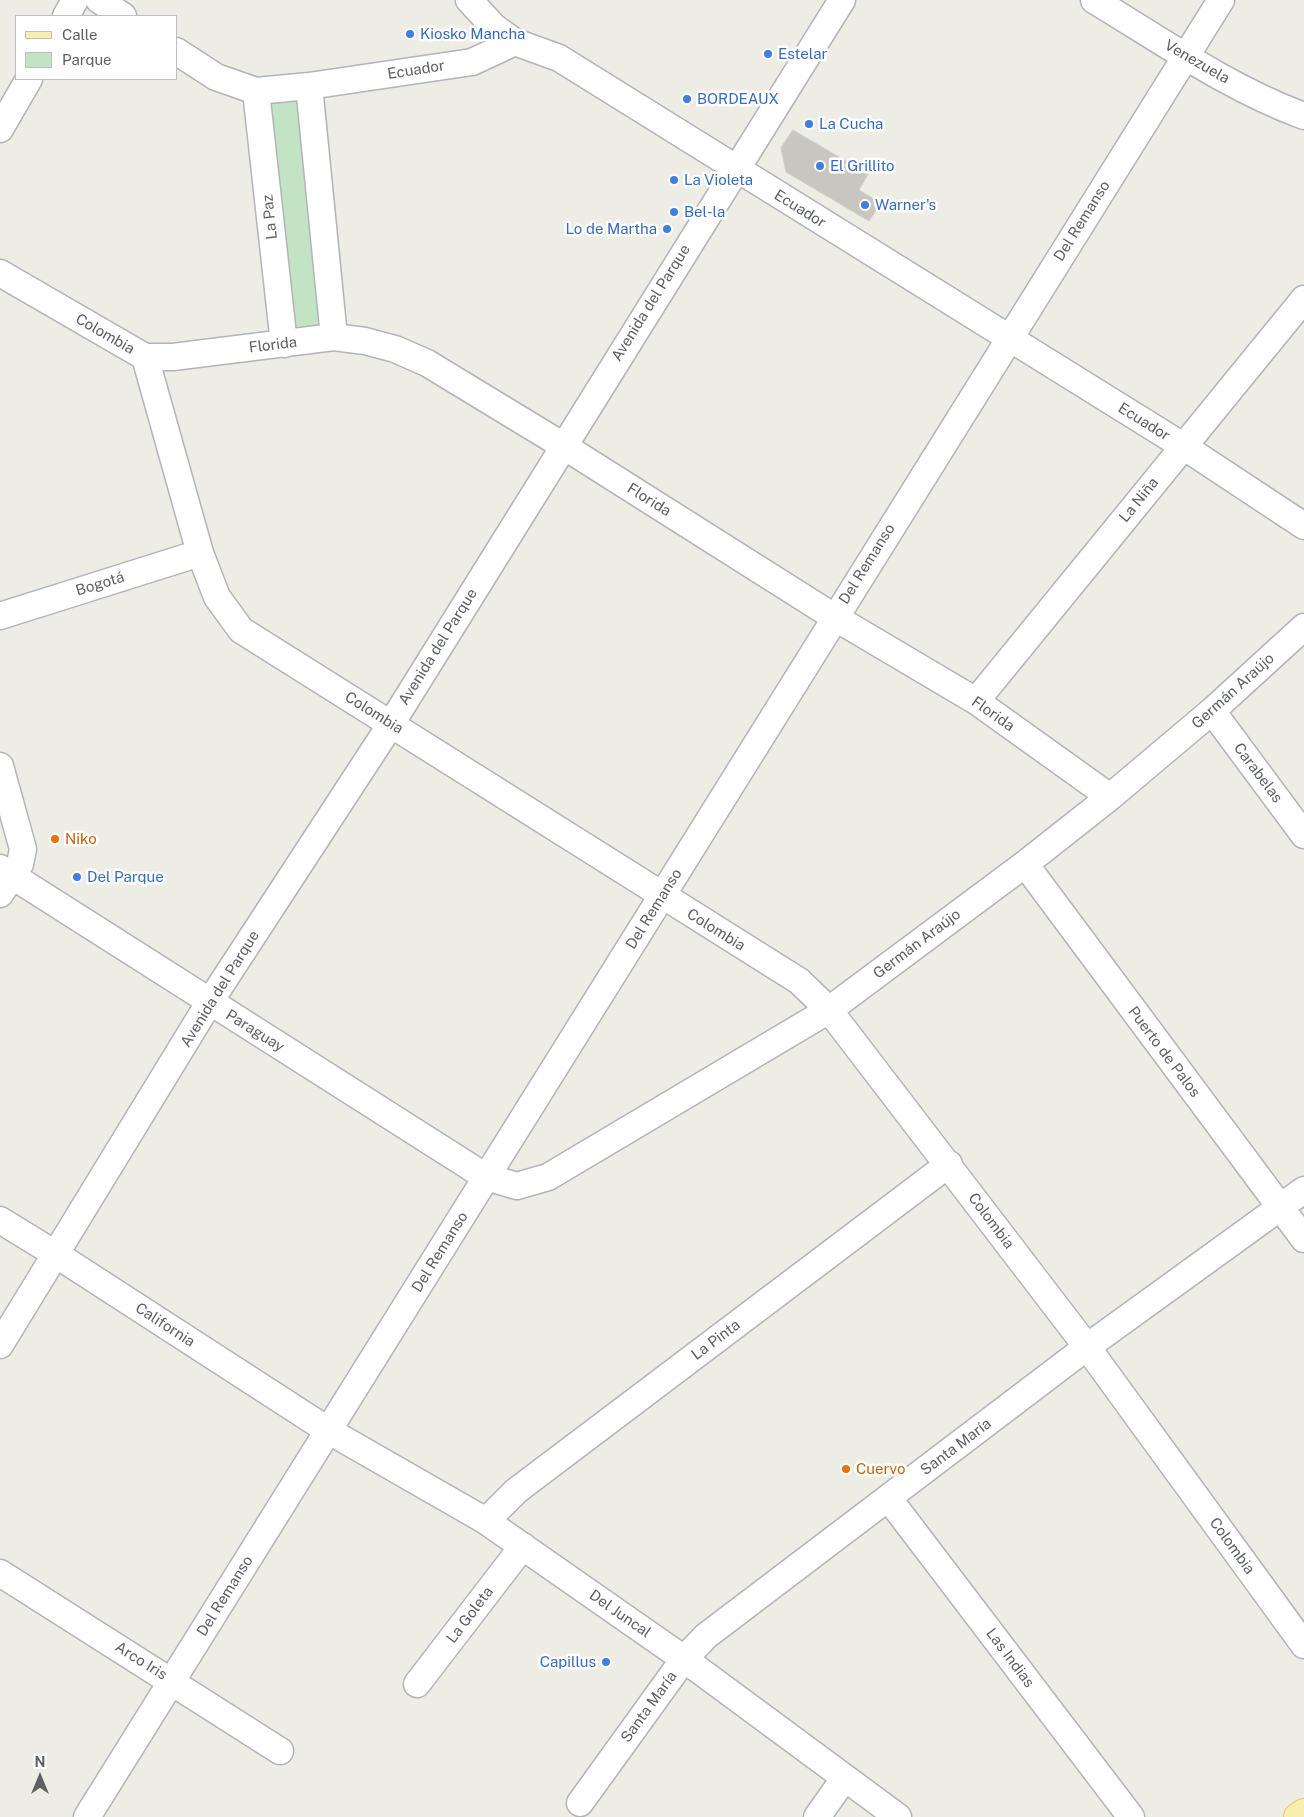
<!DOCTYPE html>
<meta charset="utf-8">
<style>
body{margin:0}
#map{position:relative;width:1304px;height:1817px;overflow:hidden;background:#edece5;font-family:"Public Sans",sans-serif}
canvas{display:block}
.legend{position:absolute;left:15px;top:15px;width:162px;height:65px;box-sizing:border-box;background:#fff;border:1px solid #bebfc1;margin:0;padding:6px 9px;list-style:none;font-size:15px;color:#5c5f64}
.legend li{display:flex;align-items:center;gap:10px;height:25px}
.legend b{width:25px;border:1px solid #bebfc1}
.north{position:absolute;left:15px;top:1752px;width:50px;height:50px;-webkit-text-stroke:4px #fff;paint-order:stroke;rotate:0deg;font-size:14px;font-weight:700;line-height:20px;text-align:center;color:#5c5f64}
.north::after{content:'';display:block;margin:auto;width:18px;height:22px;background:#5c5f64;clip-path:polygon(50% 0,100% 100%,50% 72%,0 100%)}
</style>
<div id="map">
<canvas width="1304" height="1817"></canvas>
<ul class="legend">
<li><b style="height:6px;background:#f8efaf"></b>Calle</li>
<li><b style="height:14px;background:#c3e3c5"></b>Parque</li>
</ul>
<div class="north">N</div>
</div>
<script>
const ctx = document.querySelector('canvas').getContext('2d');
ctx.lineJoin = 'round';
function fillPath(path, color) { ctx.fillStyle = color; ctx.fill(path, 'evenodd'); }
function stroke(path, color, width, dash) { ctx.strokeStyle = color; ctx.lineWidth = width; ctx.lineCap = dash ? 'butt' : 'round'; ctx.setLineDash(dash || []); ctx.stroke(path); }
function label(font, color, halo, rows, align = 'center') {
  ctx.font = font + ' "Public Sans",sans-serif'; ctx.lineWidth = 5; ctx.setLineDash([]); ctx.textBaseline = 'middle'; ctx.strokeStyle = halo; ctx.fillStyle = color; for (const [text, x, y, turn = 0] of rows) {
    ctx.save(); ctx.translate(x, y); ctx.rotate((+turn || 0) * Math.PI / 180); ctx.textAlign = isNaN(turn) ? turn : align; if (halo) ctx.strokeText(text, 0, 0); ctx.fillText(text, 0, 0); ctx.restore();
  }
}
fillPath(new Path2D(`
 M 270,97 L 305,100 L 321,328 L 299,331 L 290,325 L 265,104 Z`), '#c3e3c5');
const building = new Path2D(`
 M 793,130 L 868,174 L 859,190 L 881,203 L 869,221 L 786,172 L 781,148 Z`);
fillPath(building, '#c9c6c2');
stroke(building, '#d2cec3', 1);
const minor = new Path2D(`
 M 99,0 L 123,16
 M 469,0 L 494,27 L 515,42 L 559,58 L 1183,446 L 1304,526
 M 1094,0 C 1162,41 1230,89 1304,116
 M 66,16 L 75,0
 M 176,51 L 216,77 L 256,91 L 309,86 L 472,62 L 515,42
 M 309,86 L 334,337
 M 256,91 L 284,344
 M 0,129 L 29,79
 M 0,273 L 145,357 L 200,553 L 217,597 L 241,630 L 799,981 L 829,1010 L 1087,1347 L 1304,1645
 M 145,357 L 173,357 L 334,337 L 365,341 L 395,349 L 427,363 L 562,445 L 834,617 L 976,701 L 1110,797
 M 0,616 L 200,553
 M 976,701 L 1304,299
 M 1212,711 L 1304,835
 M 0,766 L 23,849 L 20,864 L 0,894
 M 1025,864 L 1304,1239
 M 0,868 L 486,1177 L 517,1186 L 548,1177 L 829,1010 L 1025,864 L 1110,797 L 1212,711 L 1304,627
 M 0,1220 L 57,1255 L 329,1431 L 486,1521 L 684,1659 L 898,1817
 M 0,1345 L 209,1003 L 391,724 L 842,0
 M 889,1499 L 1131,1817
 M 486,1521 L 516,1491 L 949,1164
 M 0,1573 L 280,1751
 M 417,1684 L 523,1546
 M 580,1803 L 684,1659 L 706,1636 L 1087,1347 L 1304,1190
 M 87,1817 L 1221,0
 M 817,1817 L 844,1779`);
const major = new Path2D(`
 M 1298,1817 L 1304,1813`);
stroke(minor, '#b2b4b8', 29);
stroke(major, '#e4c667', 30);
stroke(minor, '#fff', 26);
stroke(major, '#f8efaf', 28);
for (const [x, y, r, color] of [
 [410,34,5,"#3f7fe0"],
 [768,54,5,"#3f7fe0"],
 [687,99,5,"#3f7fe0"],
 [809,124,5,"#3f7fe0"],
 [820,166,5,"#3f7fe0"],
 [674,180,5,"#3f7fe0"],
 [865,205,5,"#3f7fe0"],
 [674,212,5,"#3f7fe0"],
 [667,229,5,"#3f7fe0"],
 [55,839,5,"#e8710a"],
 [77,877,5,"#3f7fe0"],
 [846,1469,5,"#e8710a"],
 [606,1662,5,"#3f7fe0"]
]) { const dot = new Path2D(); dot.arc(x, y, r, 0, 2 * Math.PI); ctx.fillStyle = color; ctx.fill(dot); stroke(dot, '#fff', 2); }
label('15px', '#366cbe', '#fff', [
 ["Kiosko Mancha",420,34],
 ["Estelar",778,54],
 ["BORDEAUX",697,99],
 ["La Cucha",819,124],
 ["El Grillito",830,166],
 ["La Violeta",684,180],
 ["Warner's",875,205],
 ["Bel-la",684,212],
 ["Lo de Martha",657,229,"right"],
 ["Del Parque",87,877],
 ["Capillus",596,1662,"right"]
], 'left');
label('15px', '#5c5f64', '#fff', [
 ["Venezuela",1197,62,30],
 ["Ecuador",416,70,-9],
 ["Ecuador",800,209,32],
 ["La Paz",270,217,-96],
 ["Del Remanso",1082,221,-58],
 ["Avenida del Parque",651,303,-58],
 ["Colombia",105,334,30],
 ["Florida",273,345,-7],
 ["Ecuador",1144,422,32],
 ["Florida",649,500,32],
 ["La Niña",1139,500,-51],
 ["Del Remanso",867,564,-58],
 ["Bogotá",100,584,-17],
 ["Avenida del Parque",438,647,-58],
 ["Germán Araújo",1233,691,-42],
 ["Colombia",374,713,32],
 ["Florida",993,714,35],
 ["Carabelas",1258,773,53],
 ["Del Remanso",654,909,-58],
 ["Colombia",716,930,32],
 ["Germán Araújo",917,944,-37],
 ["Avenida del Parque",220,989,-58],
 ["Paraguay",255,1031,32],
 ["Puerto de Palos",1164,1052,53],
 ["Colombia",991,1221,53],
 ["Del Remanso",440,1252,-58],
 ["California",165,1325,33],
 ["La Pinta",716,1340,-37],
 ["Santa María",956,1447,-37],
 ["Colombia",1232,1546,54],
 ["Del Remanso",225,1596,-58],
 ["Del Juncal",620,1614,35],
 ["La Goleta",470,1615,-53],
 ["Las Indias",1010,1658,53],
 ["Arco Iris",141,1661,32],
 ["Santa María",649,1707,-54]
]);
label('15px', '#c56008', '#fff', [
 ["Niko",65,839],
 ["Cuervo",856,1469]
], 'left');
</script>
